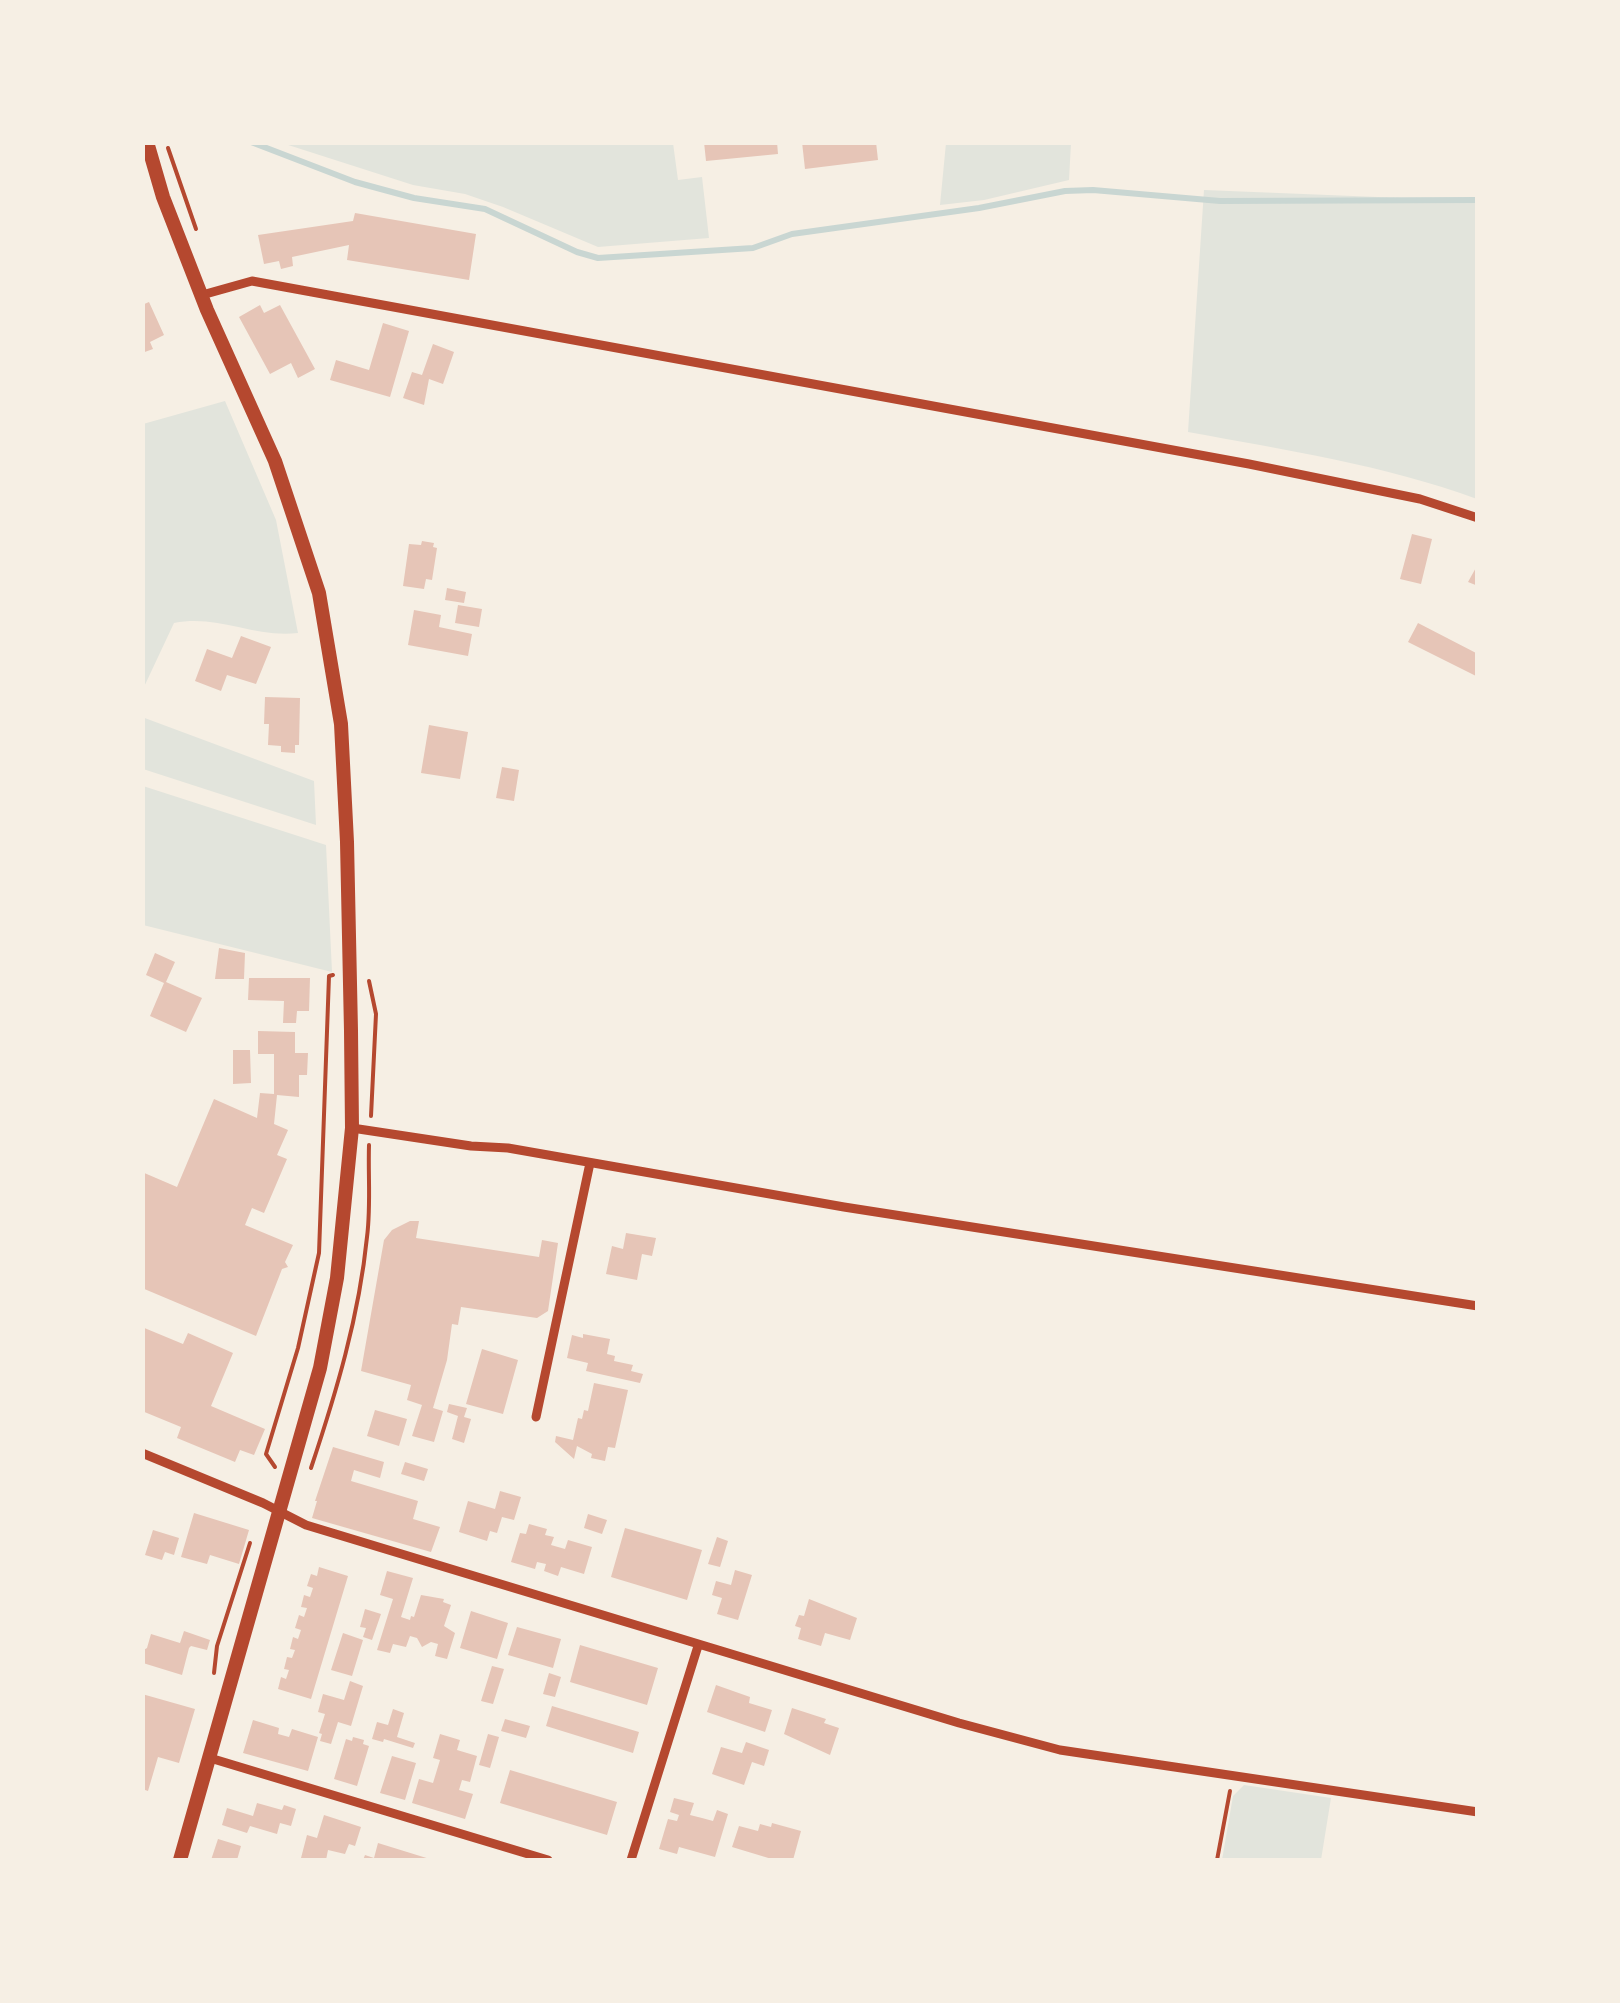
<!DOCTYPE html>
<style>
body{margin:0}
#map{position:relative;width:1620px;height:2003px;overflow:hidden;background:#f6efe4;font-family:"Nunito Sans",sans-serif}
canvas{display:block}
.frame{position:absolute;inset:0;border:145px solid #f6efe4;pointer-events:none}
</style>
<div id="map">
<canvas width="1620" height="2003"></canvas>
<div class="frame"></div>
</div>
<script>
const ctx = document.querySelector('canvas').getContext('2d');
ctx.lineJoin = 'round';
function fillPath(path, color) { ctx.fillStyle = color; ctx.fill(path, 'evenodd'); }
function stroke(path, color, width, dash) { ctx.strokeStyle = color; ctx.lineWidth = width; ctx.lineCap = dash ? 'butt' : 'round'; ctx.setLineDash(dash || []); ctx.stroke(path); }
fillPath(new Path2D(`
 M 282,143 L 673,143 L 678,180 L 702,177 L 709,238 L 598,247 L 503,207 L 465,194 L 413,185 Z
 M 946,143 L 1071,143 L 1069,180 L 984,200 L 940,205 Z
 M 1204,190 L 1477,201 L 1477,499 C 1384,465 1286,450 1188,432 Z
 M 225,401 L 276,520 L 298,633 C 253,638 218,614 174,623 L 143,689 L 143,424 Z
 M 142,717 L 314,781 L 316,825 L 143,769 Z
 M 143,786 L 326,845 L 332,972 L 143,925 Z
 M 1244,1785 L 1331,1798 L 1321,1860 L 1222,1860 L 1233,1796 Z`), '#e2e4dc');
stroke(new Path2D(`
 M 251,142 L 355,182 L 414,198 L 485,209 L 577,252 L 598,258 L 753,248 L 792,234 L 979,208 L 1065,191 L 1093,190 L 1220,201 L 1478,200`), '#c9d6d2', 6);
fillPath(new Path2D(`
 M 704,142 L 777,142 L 778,154 L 706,161 Z
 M 802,142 L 876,142 L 878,160 L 805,169 Z
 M 355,213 L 476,234 L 469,280 L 347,260 L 349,245 L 292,257 L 293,266 L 281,269 L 279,261 L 264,264 L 258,235 L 353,221 Z
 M 149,302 L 164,335 L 150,342 L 153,349 L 142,353 L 142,305 Z
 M 260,305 L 264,313 L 280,305 L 315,369 L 298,378 L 291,363 L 270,374 L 239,317 Z
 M 383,323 L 409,331 L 390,397 L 330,380 L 336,360 L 369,370 Z
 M 433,344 L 454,352 L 443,384 L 429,379 L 424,405 L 403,398 L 412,372 L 422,375 Z
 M 1412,534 L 1432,539 L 1421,584 L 1400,579 Z
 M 422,541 L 434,543 L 433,547 L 437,548 L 432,580 L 426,579 L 424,589 L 403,586 L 409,544 L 421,545 Z
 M 1478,564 L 1478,586 L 1468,582 Z
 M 447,588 L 466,592 L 464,603 L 445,600 Z
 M 458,605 L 482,609 L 479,627 L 455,623 Z
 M 414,610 L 441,615 L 439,627 L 472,634 L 468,656 L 408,645 Z
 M 1418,623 L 1478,654 L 1478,677 L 1408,642 Z
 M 241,636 L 271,647 L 256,684 L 227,675 L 221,691 L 195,681 L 207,649 L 232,658 Z
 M 265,697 L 300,698 L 299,745 L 295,745 L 295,753 L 281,752 L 281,746 L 268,745 L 269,724 L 264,724 Z
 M 429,725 L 468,732 L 460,779 L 421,773 Z
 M 502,767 L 519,770 L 514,801 L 496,798 Z
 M 219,948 L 245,953 L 244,979 L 215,979 Z
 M 155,953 L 175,962 L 166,982 L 202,998 L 186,1032 L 150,1016 L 164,983 L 146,975 Z
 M 249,978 L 310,978 L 309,1011 L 297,1011 L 296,1023 L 283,1023 L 284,1001 L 248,1000 Z
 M 258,1031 L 295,1032 L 295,1053 L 308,1053 L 307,1075 L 299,1075 L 299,1097 L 277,1095 L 274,1124 L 288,1130 L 277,1155 L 287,1159 L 264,1213 L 252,1208 L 245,1225 L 293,1245 L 285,1262 L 288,1267 L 282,1269 L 256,1336 L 142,1288 L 142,1172 L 177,1187 L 214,1099 L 257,1118 L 260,1093 L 274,1094 L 274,1054 L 258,1054 Z
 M 233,1050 L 250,1050 L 251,1083 L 233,1084 Z
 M 410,1221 L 419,1221 L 416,1238 L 539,1257 L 542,1240 L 558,1243 L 548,1311 L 537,1318 L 461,1307 L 458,1325 L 452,1324 L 447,1360 L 433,1408 L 443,1411 L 434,1442 L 412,1436 L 422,1405 L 407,1400 L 411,1385 L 361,1371 L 384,1240 L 392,1230 Z
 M 626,1233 L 656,1238 L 652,1256 L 642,1254 L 637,1280 L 606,1274 L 612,1246 L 623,1249 Z
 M 142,1327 L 183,1344 L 188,1333 L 233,1353 L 211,1406 L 265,1429 L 254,1455 L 240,1450 L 235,1462 L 177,1438 L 181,1427 L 142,1411 Z
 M 583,1334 L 610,1339 L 607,1354 L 615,1356 L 614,1361 L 633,1365 L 631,1371 L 643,1374 L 640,1383 L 586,1371 L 588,1363 L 567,1358 L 572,1335 L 583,1338 Z
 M 482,1349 L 518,1360 L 503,1414 L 466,1404 Z
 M 594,1383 L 628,1390 L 615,1448 L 608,1447 L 605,1461 L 591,1458 L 592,1454 L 577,1446 L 574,1459 L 555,1442 L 556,1436 L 573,1440 L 578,1418 L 582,1419 L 584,1410 L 588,1411 Z
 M 449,1404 L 467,1408 L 464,1417 L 471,1419 L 464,1443 L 452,1439 L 458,1416 L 447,1412 Z
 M 375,1410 L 407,1419 L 399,1446 L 367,1436 Z
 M 333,1447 L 384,1462 L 380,1478 L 354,1470 L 351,1481 L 418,1501 L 413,1519 L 440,1527 L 431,1552 L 312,1518 L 317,1501 L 315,1501 Z
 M 405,1462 L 428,1469 L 424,1481 L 401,1474 Z
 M 500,1491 L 521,1497 L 514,1520 L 502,1517 L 497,1533 L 490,1531 L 487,1541 L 459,1532 L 468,1501 L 495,1509 Z
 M 194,1513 L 249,1530 L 239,1564 L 210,1555 L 207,1564 L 181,1557 Z
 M 588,1514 L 607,1520 L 602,1534 L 584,1528 Z
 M 529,1524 L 547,1529 L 545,1535 L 554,1537 L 551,1545 L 565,1549 L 568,1540 L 592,1547 L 584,1574 L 561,1567 L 558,1576 L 544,1571 L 546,1564 L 537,1562 L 535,1569 L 511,1562 L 520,1533 L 526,1534 Z
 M 625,1528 L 702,1550 L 687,1600 L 611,1577 Z
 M 153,1530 L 179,1538 L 174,1555 L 165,1552 L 162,1560 L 145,1555 Z
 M 717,1537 L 728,1541 L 720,1567 L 708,1564 Z
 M 319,1567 L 348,1576 L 311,1699 L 278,1689 L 281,1677 L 286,1679 L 289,1670 L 284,1669 L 287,1657 L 292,1658 L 295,1650 L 290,1649 L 293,1637 L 298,1639 L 301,1630 L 295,1628 L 299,1615 L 304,1617 L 307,1608 L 301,1607 L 304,1595 L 310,1597 L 313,1588 L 307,1586 L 311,1574 L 317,1576 Z
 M 735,1570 L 752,1575 L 738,1620 L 717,1614 L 722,1598 L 712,1595 L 716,1581 L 731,1585 Z
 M 387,1571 L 413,1578 L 401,1617 L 410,1620 L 411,1616 L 414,1617 L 421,1595 L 444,1599 L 443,1602 L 451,1605 L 444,1626 L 455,1633 L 447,1659 L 435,1656 L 438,1644 L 431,1642 L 422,1647 L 417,1638 L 410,1636 L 406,1647 L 393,1644 L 390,1653 L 377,1650 L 393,1599 L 380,1595 Z
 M 809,1599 L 857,1618 L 850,1640 L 825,1633 L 821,1646 L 798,1639 L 801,1628 L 795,1626 L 799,1615 L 804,1616 Z
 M 365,1609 L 381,1614 L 372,1640 L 363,1637 L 366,1628 L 360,1627 Z
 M 471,1611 L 508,1623 L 497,1659 L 460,1648 Z
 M 517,1627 L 561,1639 L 553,1668 L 508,1655 Z
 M 184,1631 L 210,1640 L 207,1650 L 191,1646 L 189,1648 L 182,1675 L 143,1663 L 142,1651 L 147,1648 L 151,1634 L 180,1643 Z
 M 343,1633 L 363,1640 L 352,1676 L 331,1670 Z
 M 580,1645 L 658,1668 L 647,1705 L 570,1682 Z
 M 492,1666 L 504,1669 L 493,1704 L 481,1701 Z
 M 549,1673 L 561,1677 L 555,1697 L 543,1694 Z
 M 350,1681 L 363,1686 L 351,1726 L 338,1722 L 331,1744 L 320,1741 L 322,1734 L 319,1733 L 325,1714 L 318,1712 L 323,1694 L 344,1700 Z
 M 716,1685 L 750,1697 L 749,1703 L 772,1710 L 765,1732 L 707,1712 Z
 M 142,1694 L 195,1709 L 179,1763 L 158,1757 L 148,1791 L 142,1789 Z
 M 552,1706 L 639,1732 L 633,1753 L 546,1726 Z
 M 792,1708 L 826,1719 L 824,1723 L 839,1728 L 830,1755 L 784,1734 Z
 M 393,1709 L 404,1713 L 397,1737 L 415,1743 L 413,1748 L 384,1739 L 383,1742 L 372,1739 L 377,1722 L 388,1725 Z
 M 505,1719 L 530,1726 L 526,1738 L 501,1731 Z
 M 253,1720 L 279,1728 L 278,1734 L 289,1737 L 292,1729 L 318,1737 L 308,1771 L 243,1753 Z
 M 440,1734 L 460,1740 L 457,1750 L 477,1756 L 470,1782 L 462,1780 L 459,1790 L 473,1794 L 465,1819 L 412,1803 L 419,1779 L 433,1783 L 440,1760 L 433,1758 Z
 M 488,1734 L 499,1737 L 490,1768 L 479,1765 Z
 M 353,1737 L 364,1740 L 363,1744 L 369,1746 L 357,1786 L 334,1779 L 346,1739 L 352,1741 Z
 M 746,1742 L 769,1750 L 764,1766 L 752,1762 L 744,1785 L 712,1774 L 721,1747 L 742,1753 Z
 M 392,1756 L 416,1763 L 405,1800 L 380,1793 Z
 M 510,1770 L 617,1802 L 607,1835 L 500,1803 Z
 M 674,1798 L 694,1803 L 690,1815 L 702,1818 L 713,1821 L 717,1810 L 728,1814 L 715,1857 L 679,1847 L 677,1854 L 659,1849 L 668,1819 L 677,1821 L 679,1815 L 670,1812 Z
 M 257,1803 L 282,1810 L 284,1805 L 296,1809 L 291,1826 L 280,1823 L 277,1834 L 250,1826 L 247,1833 L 222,1825 L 227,1808 L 253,1816 Z
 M 324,1815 L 361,1827 L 355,1846 L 349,1844 L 345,1854 L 328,1850 L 326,1860 L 301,1858 L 307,1835 L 317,1838 Z
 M 772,1823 L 801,1831 L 793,1860 L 775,1860 L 732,1847 L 739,1826 L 758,1831 L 760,1824 L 771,1827 Z
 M 218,1839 L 241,1846 L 237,1860 L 211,1860 Z
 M 378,1843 L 433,1860 L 363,1860 L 365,1855 L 374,1858 Z`), '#e6c5b7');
stroke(new Path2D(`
 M 168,148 L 196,229
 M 369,981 L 376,1014 L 371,1116
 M 275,1467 L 266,1454 L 298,1348 L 319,1253 L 329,976 L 333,975
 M 311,1468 C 336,1393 359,1317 367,1237 C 371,1207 368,1176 369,1145
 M 214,1673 L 217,1646 L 250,1543
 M 1217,1860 L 1230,1791`), '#b5482f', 4);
stroke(new Path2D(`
 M 202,295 L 252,281 L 1249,464 L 1420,499 L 1478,518
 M 352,1128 L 471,1146 L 508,1148 L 844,1207 L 1478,1306
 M 536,1417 L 590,1163
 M 142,1453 L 263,1503 L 306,1525 L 959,1723 L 1060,1750 L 1478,1812
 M 210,1758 L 548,1860
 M 631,1860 L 698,1646`), '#b5482f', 9);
stroke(new Path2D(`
 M 147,142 L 163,197 L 207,310 L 275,461 L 319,593 L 341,724 L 347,842 L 351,1031 L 352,1128 L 337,1278 L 320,1368 L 180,1860`), '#b5482f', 14);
</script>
